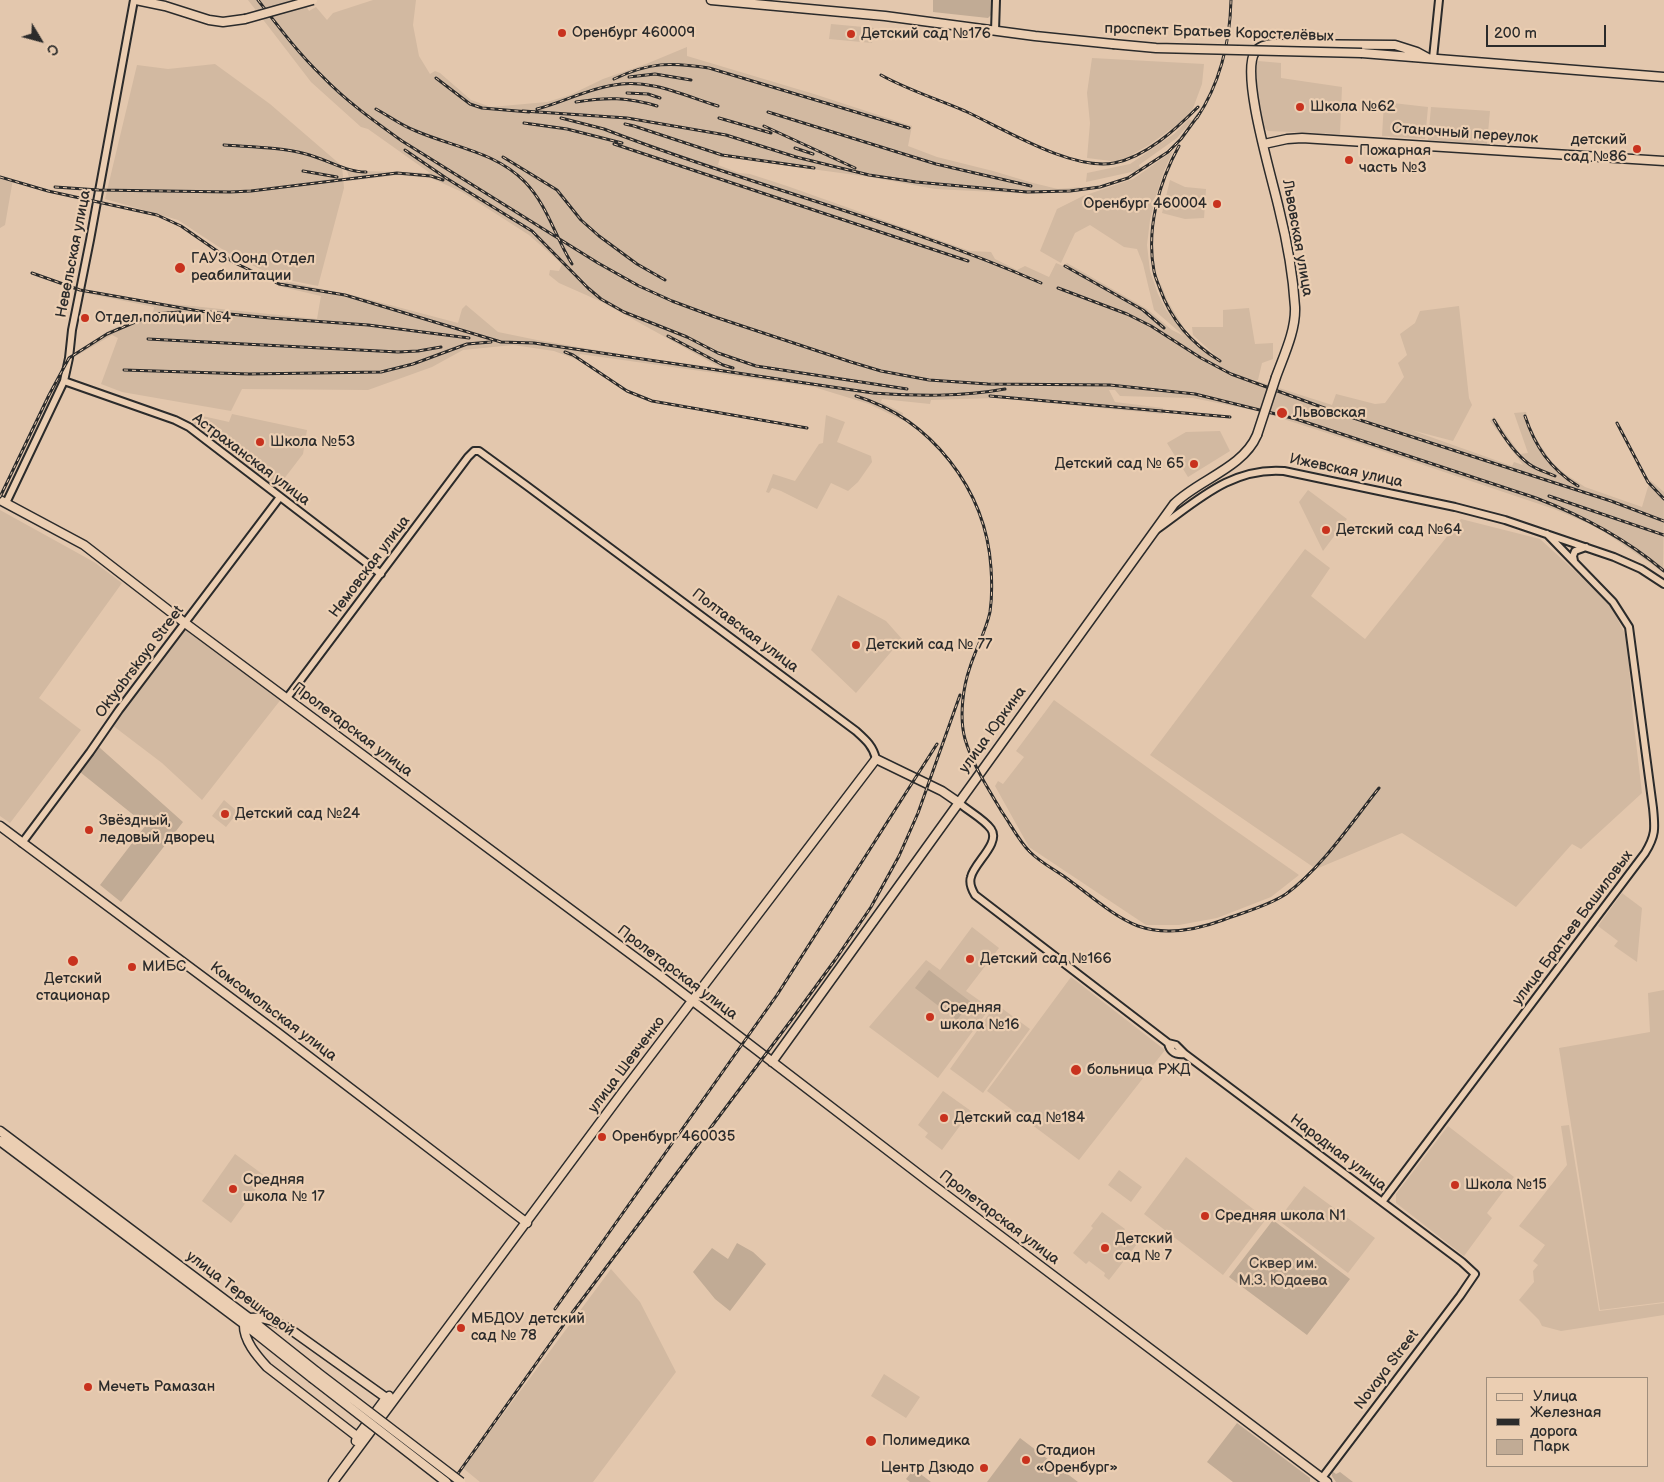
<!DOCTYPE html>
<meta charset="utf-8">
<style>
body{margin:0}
#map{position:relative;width:1664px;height:1482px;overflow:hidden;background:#e3c7ad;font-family:"Balsamiq Sans",sans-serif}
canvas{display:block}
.legend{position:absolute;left:1486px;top:1377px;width:162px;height:90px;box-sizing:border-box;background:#ebceb2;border:1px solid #9e8d7c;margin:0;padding:6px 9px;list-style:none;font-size:15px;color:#2b2b2b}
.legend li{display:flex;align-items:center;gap:10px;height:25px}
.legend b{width:25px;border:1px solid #9e8d7c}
.north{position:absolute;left:15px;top:15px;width:50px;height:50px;-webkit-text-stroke:4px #ebceb2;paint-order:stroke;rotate:127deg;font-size:14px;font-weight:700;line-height:20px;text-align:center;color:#2b2b2b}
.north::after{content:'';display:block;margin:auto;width:18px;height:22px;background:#2b2b2b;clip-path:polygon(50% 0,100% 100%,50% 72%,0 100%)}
.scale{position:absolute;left:1486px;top:25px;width:120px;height:22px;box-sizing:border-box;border:2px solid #2b2b2b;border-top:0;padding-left:6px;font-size:15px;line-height:18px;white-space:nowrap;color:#2b2b2b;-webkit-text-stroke:4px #ebceb2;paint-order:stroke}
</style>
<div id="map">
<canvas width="1664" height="1482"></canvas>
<ul class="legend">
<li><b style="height:6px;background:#ebceb2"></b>Улица</li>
<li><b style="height:6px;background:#2b2b2b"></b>Железная дорога</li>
<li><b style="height:14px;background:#c1ab95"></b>Парк</li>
</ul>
<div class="north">С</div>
<div class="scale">200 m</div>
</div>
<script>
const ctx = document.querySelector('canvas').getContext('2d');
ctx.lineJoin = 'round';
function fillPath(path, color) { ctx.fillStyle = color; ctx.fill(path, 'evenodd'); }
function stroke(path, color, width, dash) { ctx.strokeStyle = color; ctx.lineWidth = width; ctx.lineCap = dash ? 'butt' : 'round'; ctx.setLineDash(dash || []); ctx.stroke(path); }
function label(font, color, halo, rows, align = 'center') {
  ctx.font = font + ' "Balsamiq Sans",sans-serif'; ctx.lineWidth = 4.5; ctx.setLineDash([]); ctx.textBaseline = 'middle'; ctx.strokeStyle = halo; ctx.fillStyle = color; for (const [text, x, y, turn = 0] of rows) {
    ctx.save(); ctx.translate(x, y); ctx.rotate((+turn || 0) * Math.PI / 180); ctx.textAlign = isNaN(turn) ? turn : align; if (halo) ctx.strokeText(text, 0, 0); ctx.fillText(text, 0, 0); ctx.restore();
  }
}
fillPath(new Path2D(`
 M 248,0 L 303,0 L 309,11 L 316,7 L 327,20 L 333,13 L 373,0 L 416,0 L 413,25 L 419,56 L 430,74 L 435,71 L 440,73 L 471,100 L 491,107 L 547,102 L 570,95 L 603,79 L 646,64 L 687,47 L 687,56 L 814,94 L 912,126 L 908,146 L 937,157 L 993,171 L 1033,183 L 1058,189 L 1080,187 L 1079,192 L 1034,194 L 935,189 L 870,177 L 731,158 L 720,158 L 718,165 L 739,173 L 750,174 L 787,186 L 970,251 L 991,252 L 995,259 L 1017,270 L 1025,266 L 1049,277 L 1056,263 L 1063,266 L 1067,263 L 1147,309 L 1172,330 L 1184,336 L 1154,310 L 1143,264 L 1137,249 L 1124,247 L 1090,225 L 1075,233 L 1061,263 L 1040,251 L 1057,209 L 1083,196 L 1133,179 L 1173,151 L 1164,171 L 1156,196 L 1150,220 L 1147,245 L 1150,271 L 1158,294 L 1166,310 L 1187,338 L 1167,310 L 1157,286 L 1161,284 L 1167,300 L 1184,328 L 1192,338 L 1218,358 L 1193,335 L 1192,327 L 1223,327 L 1223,310 L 1249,308 L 1255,344 L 1273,343 L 1273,359 L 1262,363 L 1258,380 L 1254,380 L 1332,405 L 1336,394 L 1375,404 L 1385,403 L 1404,377 L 1398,363 L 1407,355 L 1400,334 L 1415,323 L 1420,311 L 1459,306 L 1469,398 L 1472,405 L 1453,441 L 1411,430 L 1512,466 L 1514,462 L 1523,465 L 1490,421 L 1494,417 L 1520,454 L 1528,453 L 1514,413 L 1526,412 L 1531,431 L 1551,461 L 1564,473 L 1585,487 L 1642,507 L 1650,480 L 1664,492 L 1663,573 L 1653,565 L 1597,527 L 1554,509 L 1367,446 L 1262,412 L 1193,398 L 1120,396 L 1115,390 L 1109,390 L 1115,402 L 1163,408 L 1163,414 L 995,398 L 931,400 L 930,404 L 882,399 L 881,402 L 903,413 L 902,420 L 869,404 L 814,387 L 580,354 L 578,360 L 554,351 L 513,345 L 463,350 L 432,367 L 368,390 L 242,389 L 231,411 L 122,392 L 101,384 L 118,338 L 112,335 L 71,359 L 65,366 L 63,365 L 66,358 L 110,330 L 153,313 L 154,307 L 75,291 L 76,288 L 163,303 L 317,319 L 321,296 L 278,286 L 279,280 L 356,296 L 458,323 L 462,309 L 466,305 L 498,332 L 537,340 L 649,359 L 721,368 L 602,302 L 559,283 L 549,275 L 550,270 L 559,271 L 562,264 L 529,235 L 462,192 L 431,178 L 397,175 L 350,181 L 346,167 L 361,171 L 430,173 L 368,129 L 361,127 L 311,82 Z
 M 831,24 L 874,28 L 872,43 L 829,39 Z
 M 1092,58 L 1204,64 L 1202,84 L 1192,111 L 1178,124 L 1149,145 L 1119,162 L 1087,158 L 1090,123 L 1087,93 Z
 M 1258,61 L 1281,63 L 1281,78 L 1342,87 L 1340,134 L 1268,131 L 1263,127 L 1261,121 L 1257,93 L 1256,63 Z
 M 215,64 L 270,104 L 342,166 L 344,188 L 318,286 L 278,278 L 228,253 L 178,220 L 105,199 L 137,65 L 168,69 Z
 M 1384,102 L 1428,107 L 1425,139 L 1382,136 Z
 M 1431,107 L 1490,111 L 1487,144 L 1428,140 Z
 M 1189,119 L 1192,121 L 1177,138 L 1139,165 L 1140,168 L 1136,171 L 1086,182 L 1087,173 L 1130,164 L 1174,134 Z
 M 0,176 L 13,179 L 5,225 L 0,228 Z
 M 1170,180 L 1185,187 L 1206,189 L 1204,218 L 1185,219 L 1162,213 Z
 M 232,414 L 307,430 L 303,454 L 277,488 L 191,424 L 198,415 L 229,422 Z
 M 826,415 L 845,422 L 837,442 L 871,456 L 872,462 L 858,482 L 848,491 L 831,483 L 817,509 L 781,491 L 772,488 L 769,493 L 766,492 L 773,474 L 795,481 L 819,444 L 823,443 Z
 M 1220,431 L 1230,451 L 1188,477 L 1167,443 L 1186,432 Z
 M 1308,490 L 1347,519 L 1323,551 L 1299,502 Z
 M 0,510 L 94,562 L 122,583 L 39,698 L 81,730 L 10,823 L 0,816 Z
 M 1461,519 L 1540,539 L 1609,602 L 1627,638 L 1633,717 L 1642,793 L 1581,849 L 1572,844 L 1516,907 L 1402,833 L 1316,869 L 1150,755 L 1305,549 L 1330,568 L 1311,596 L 1365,639 Z
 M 838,595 L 886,621 L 902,639 L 856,693 L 811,650 Z
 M 186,627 L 282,698 L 202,800 L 162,763 L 112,725 Z
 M 1054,700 L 1219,819 L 1299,875 L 1271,897 L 1217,918 L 1179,925 L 1146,925 L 1029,847 L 995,786 L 998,781 L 1003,784 L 1024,757 L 1016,751 Z
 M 224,800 L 238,812 L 226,827 L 212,816 Z
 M 1622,893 L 1642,908 L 1637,962 L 1614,946 L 1618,941 L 1598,926 Z
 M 972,927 L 999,948 L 966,991 L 990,1008 L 938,1078 L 869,1027 L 926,960 L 940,970 Z
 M 1071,977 L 1165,1050 L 1079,1160 L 987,1091 Z
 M 1664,990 L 1664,1302 L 1600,1310 L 1559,1048 L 1650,1032 L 1648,993 Z
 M 996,1004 L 1030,1029 L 983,1093 L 950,1069 Z
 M 943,1091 L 971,1111 L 942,1150 L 925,1137 L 928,1133 L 918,1125 Z
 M 1569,1125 L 1599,1311 L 1664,1303 L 1664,1315 L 1561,1331 L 1542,1326 L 1539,1320 L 1519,1300 L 1534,1282 L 1533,1271 L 1538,1265 L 1533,1261 L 1545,1245 L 1519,1226 L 1567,1165 L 1561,1126 Z
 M 1448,1126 L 1514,1177 L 1487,1213 L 1492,1218 L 1464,1256 L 1396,1203 L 1396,1194 Z
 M 235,1154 L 265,1176 L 231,1223 L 202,1201 Z
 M 1186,1157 L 1266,1219 L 1223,1275 L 1144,1214 Z
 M 1119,1170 L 1142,1187 L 1131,1202 L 1108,1185 Z
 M 1304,1186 L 1375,1238 L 1348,1273 L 1278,1220 Z
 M 1102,1212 L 1125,1229 L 1123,1232 L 1137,1244 L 1109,1280 L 1104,1276 L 1105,1273 L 1089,1261 L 1086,1264 L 1073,1253 L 1093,1228 L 1091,1226 Z
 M 611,1269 L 640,1302 L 676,1372 L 593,1482 L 480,1482 L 463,1468 Z
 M 884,1374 L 920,1397 L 906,1418 L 871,1396 Z`), '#d2b9a1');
fillPath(new Path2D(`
 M 933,0 L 994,0 L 993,13 L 988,18 L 933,12 Z
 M 99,747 L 183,822 L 121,902 L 100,885 L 146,825 L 80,772 Z
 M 929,970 L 971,1002 L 957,1020 L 915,988 Z
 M 1273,1220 L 1350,1279 L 1307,1335 L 1229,1277 Z
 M 737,1243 L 753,1252 L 766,1264 L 730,1311 L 715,1299 L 693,1272 L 712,1248 L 728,1259 Z
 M 1237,1423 L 1310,1478 L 1310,1482 L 1233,1482 L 1207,1462 Z
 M 1020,1438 L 1078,1482 L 987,1482 Z
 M 914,1469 L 931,1482 L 910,1482 L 906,1479 Z
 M 1332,1471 L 1336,1474 L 1340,1472 L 1353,1482 L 1336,1482 L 1332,1476 Z`), '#c1ab95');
const minor = new Path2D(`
 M 995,31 L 996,0
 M 1433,58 L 1439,0
 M 64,381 L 175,420 L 189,427 L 381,574
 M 6,503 L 64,381 L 69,358 L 72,330 L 90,240 L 134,0
 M 1156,530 C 1197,501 1231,467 1284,471 L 1455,507 L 1505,520 L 1614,557 L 1641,569 L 1664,584
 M 1574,561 L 1573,556 L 1575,551 L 1586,547
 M 287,698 L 468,457 L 474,451 L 479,451 L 527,486 L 856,731 C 866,740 873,746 876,759
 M 958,802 C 968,811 984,819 991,829 C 1001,843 974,863 971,877 C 969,883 972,890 975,895 L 1168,1043 L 1176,1045 L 1185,1054 L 1462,1262 L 1475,1274 L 1460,1296 L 1322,1478
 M 22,843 L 90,752 L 119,710 L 280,497
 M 1168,1043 C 1170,1052 1176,1055 1185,1054
 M 1382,1202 L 1645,853 C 1656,835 1655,828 1653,808 L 1629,627 L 1613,602 L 1547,534`);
const major = new Path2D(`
 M 136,0 L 165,6 L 209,20 L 223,22 L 245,19
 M 711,0 L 885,16 L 1035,36 L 1113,44
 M 1362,53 L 1664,77
 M 1264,144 L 1287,139 L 1302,138 L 1664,161
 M 1276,377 C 1284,355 1296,330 1295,307 C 1293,274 1287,241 1279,209 C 1273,181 1240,74 1255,52 C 1260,45 1268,44 1276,44 L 1395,45 L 1417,52 L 1428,58
 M 0,500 L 84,545 L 185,623 L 659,975 L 929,1182 L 1327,1482
 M 0,826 L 278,1033 L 527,1223
 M 772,1062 L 1174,504 C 1198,480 1243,468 1257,435
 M 0,1131 L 249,1318 L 317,1372
 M 0,1141 L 244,1324 L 312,1378
 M 249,1318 C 267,1316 279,1323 294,1332 L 392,1402
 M 244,1324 C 243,1340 257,1356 267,1367 L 363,1441
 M 356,1441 L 357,1437 L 386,1398 L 389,1396
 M 333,1482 L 622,1093 L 876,759 L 942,791 L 958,802`);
stroke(minor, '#2b2b2b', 10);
stroke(major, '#2b2b2b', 11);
stroke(minor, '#ebceb2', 6);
stroke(major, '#ebceb2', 8);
const rail = new Path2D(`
 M 258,0 C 278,26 298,53 322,76 C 346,101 374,121 402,141 L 598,263 L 639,286 L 672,301 L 715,317 L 851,362 L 881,371 L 929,380 L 988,384 L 1110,385 L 1195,394 L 1296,419 L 1536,498 C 1583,516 1625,538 1664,571
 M 881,75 C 908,90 937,99 965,111 C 1004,129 1072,171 1114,163 C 1146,157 1176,129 1198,107
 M 629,77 L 655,74 L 691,80
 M 436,78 L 470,104 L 482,108 L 529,112
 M 614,79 C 650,62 671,62 709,68 L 909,128
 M 627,93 L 648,94 L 660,98
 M 576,102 C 607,97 627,97 657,106
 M 376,109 C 389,116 402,126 416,131 C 453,147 496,152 525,182 C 548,206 555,237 572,264
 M 537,109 C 563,102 588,89 614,85 C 649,78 685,96 718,106
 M 523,111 L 627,118 L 726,135 L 796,157 L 869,175 L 916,182 L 1027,192 L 1070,191 L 1100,187 L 1128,178 L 1168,152 L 1181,139 L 1200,113
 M 768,112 L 936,164 L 1031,186
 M 561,118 L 604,129 C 748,185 899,221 1041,283
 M 719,118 L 771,133
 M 1197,118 C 1220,83 1230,42 1231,0
 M 524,123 L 567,129 L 622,143
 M 625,124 L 634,126 L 722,155 L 814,168
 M 764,126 L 855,168
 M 614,144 L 968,261
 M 224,145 C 251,147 280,147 306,154 C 326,159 345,172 366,172
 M 1179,146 C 1159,182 1146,229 1154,271 C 1155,277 1158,283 1160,289 C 1171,320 1192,344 1220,361
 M 795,148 L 813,154
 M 405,150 L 446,178 L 532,231 L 588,288 L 601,299 L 624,312 L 687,337 L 718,353 L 756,366 L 907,389
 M 503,157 L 557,190 L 581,220 L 599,236 L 637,264 L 665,280
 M 303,171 L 337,177
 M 0,177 L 48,191 L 157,215 L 181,226 L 233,262 L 279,284 L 345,295 L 501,342 L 534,343 L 873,393 C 918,396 960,397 1005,389
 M 55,187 L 99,190 L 230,192 L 251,191 L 397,173 L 431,176 L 443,180
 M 1065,266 L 1143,310 L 1164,328
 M 32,273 L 80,290 L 199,311 L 270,318 L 368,325 L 469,338
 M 1058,288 L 1127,314 L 1151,326 L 1201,358 L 1231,374 L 1338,413 L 1611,501 L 1664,521
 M 668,336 L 723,365 L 733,368
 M 148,339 L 398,352 L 418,351 L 441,347
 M 565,352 L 573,355 L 627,391 L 652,401 L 807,428
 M 124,370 L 249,374 L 381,372 L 413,364 L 467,344 L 491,342
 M 856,396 C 931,419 986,489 991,568 C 992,582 992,598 990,612 C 986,631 976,648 970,667 C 963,687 959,717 965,739 C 973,766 988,788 1002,812 C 1011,825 1019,841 1030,852 C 1041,863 1057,871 1069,880 C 1091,896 1113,916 1138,926 C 1167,936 1196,930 1223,920 C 1244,912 1268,906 1286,894 C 1321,869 1352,822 1379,788
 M 990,396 L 1230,417
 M 1525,416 C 1535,446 1550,469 1578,486
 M 1494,420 C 1503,436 1514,453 1529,464 C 1537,470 1546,472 1555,476
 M 1617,423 L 1648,482 L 1664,499
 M 1549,496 L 1664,535
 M 0,497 L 49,395 L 69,358 L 107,334 L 154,314 L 180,312
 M 555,1309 L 777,995 L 937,744
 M 452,1482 L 572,1313 L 792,1019 L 835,960 L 871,907 L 899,856 L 918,813 L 960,695`);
stroke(rail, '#2b2b2b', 3);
stroke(rail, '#ebceb2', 1, [4]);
const majorBridge = new Path2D(`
 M 245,19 L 313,0
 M 1113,44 L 1156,48 L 1362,53
 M 1257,435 L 1276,377
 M 317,1372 L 461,1482
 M 312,1378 L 446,1482`);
stroke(majorBridge, '#2b2b2b', 11, []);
stroke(majorBridge, '#ebceb2', 8);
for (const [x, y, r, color] of [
 [562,33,5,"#c8321e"],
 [851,34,5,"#c8321e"],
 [1300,107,5,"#c8321e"],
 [1637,149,5,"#c8321e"],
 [1349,160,5,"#c8321e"],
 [1217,204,5,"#c8321e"],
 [180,268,6,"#c8321e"],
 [85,318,5,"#c8321e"],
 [1282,413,6,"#c8321e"],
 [260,442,5,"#c8321e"],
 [1194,464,5,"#c8321e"],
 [1326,530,5,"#c8321e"],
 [856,645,5,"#c8321e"],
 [225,814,5,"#c8321e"],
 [89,830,5,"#c8321e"],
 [970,959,5,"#c8321e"],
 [73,961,6,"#c8321e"],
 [132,967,5,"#c8321e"],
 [930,1017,5,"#c8321e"],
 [1076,1070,6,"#c8321e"],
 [944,1118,5,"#c8321e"],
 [602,1137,5,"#c8321e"],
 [1455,1185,5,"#c8321e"],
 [233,1189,5,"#c8321e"],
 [1205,1216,5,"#c8321e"],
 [1105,1248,5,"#c8321e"],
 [461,1328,5,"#c8321e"],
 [88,1387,5,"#c8321e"],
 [871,1441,6,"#c8321e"],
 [1026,1460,5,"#c8321e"],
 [984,1468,5,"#c8321e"]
]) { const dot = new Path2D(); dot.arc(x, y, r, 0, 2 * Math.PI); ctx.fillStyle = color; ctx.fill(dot); stroke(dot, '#ebceb2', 2); }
label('15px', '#2b2b2b', '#ebceb2', [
 ["Оренбург 460009",572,33],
 ["Детский сад №176",861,34],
 ["Школа №62",1310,107],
 ["детский",1627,140,"right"],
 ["сад №86",1627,157,"right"],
 ["Пожарная",1359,151],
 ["часть №3",1359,168],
 ["Оренбург 460004",1207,204,"right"],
 ["ГАУЗ Оонд Отдел",191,259],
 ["реабилитации",191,276],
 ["Отдел полиции №4",95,318],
 ["Львовская",1293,413],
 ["Школа №53",270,442],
 ["Детский сад № 65",1184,464,"right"],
 ["Детский сад №64",1336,530],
 ["Детский сад № 77",866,645],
 ["Детский сад №24",235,814],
 ["Звёздный,",99,821],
 ["ледовый дворец",99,838],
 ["Детский сад №166",980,959],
 ["МИБС",142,967],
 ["Детский",73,979,"center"],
 ["стационар",73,996,"center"],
 ["Средняя",940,1008],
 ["школа №16",940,1025],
 ["больница РЖД",1087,1070],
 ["Детский сад №184",954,1118],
 ["Оренбург 460035",612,1137],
 ["Средняя",243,1180],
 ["школа № 17",243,1197],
 ["Школа №15",1465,1185],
 ["Средняя школа N1",1215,1216],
 ["Детский",1115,1239],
 ["сад № 7",1115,1256],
 ["МБДОУ детский",471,1319],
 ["сад № 78",471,1336],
 ["Мечеть Рамазан",98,1387],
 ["Полимедика",882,1441],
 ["Стадион",1036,1451],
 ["«Оренбург»",1036,1468],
 ["Центр Дзюдо",974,1468,"right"]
], 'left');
label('15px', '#2b2b2b', '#ebceb2', [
 ["проспект Братьев Коростелёвых",1219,33,2],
 ["Станочный переулок",1465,134,4],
 ["Львовская улица",1297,238,80],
 ["Невельская улица",74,254,-79],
 ["Астраханская улица",251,460,37],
 ["Ижевская улица",1346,471,12],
 ["Немовская улица",370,567,-53],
 ["Полтавская улица",745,631,37],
 ["Oktyabrskaya Street",140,662,-53],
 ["Пролетарская улица",352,730,37],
 ["улица Юркина",993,730,-54],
 ["улица Братьев Башиловых",1573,928,-53],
 ["Пролетарская улица",677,973,37],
 ["Комсомольская улица",273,1012,37],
 ["улица Шевченко",627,1065,-53],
 ["Народная улица",1338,1153,37],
 ["Пролетарская улица",999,1218,37],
 ["улица Терешковой",240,1294,37],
 ["Novaya Street",1387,1370,-53]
]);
label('15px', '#423e3b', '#ebceb2', [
 ["Сквер им.",1283,1264],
 ["М.З. Юдаева",1283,1281]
]);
</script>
